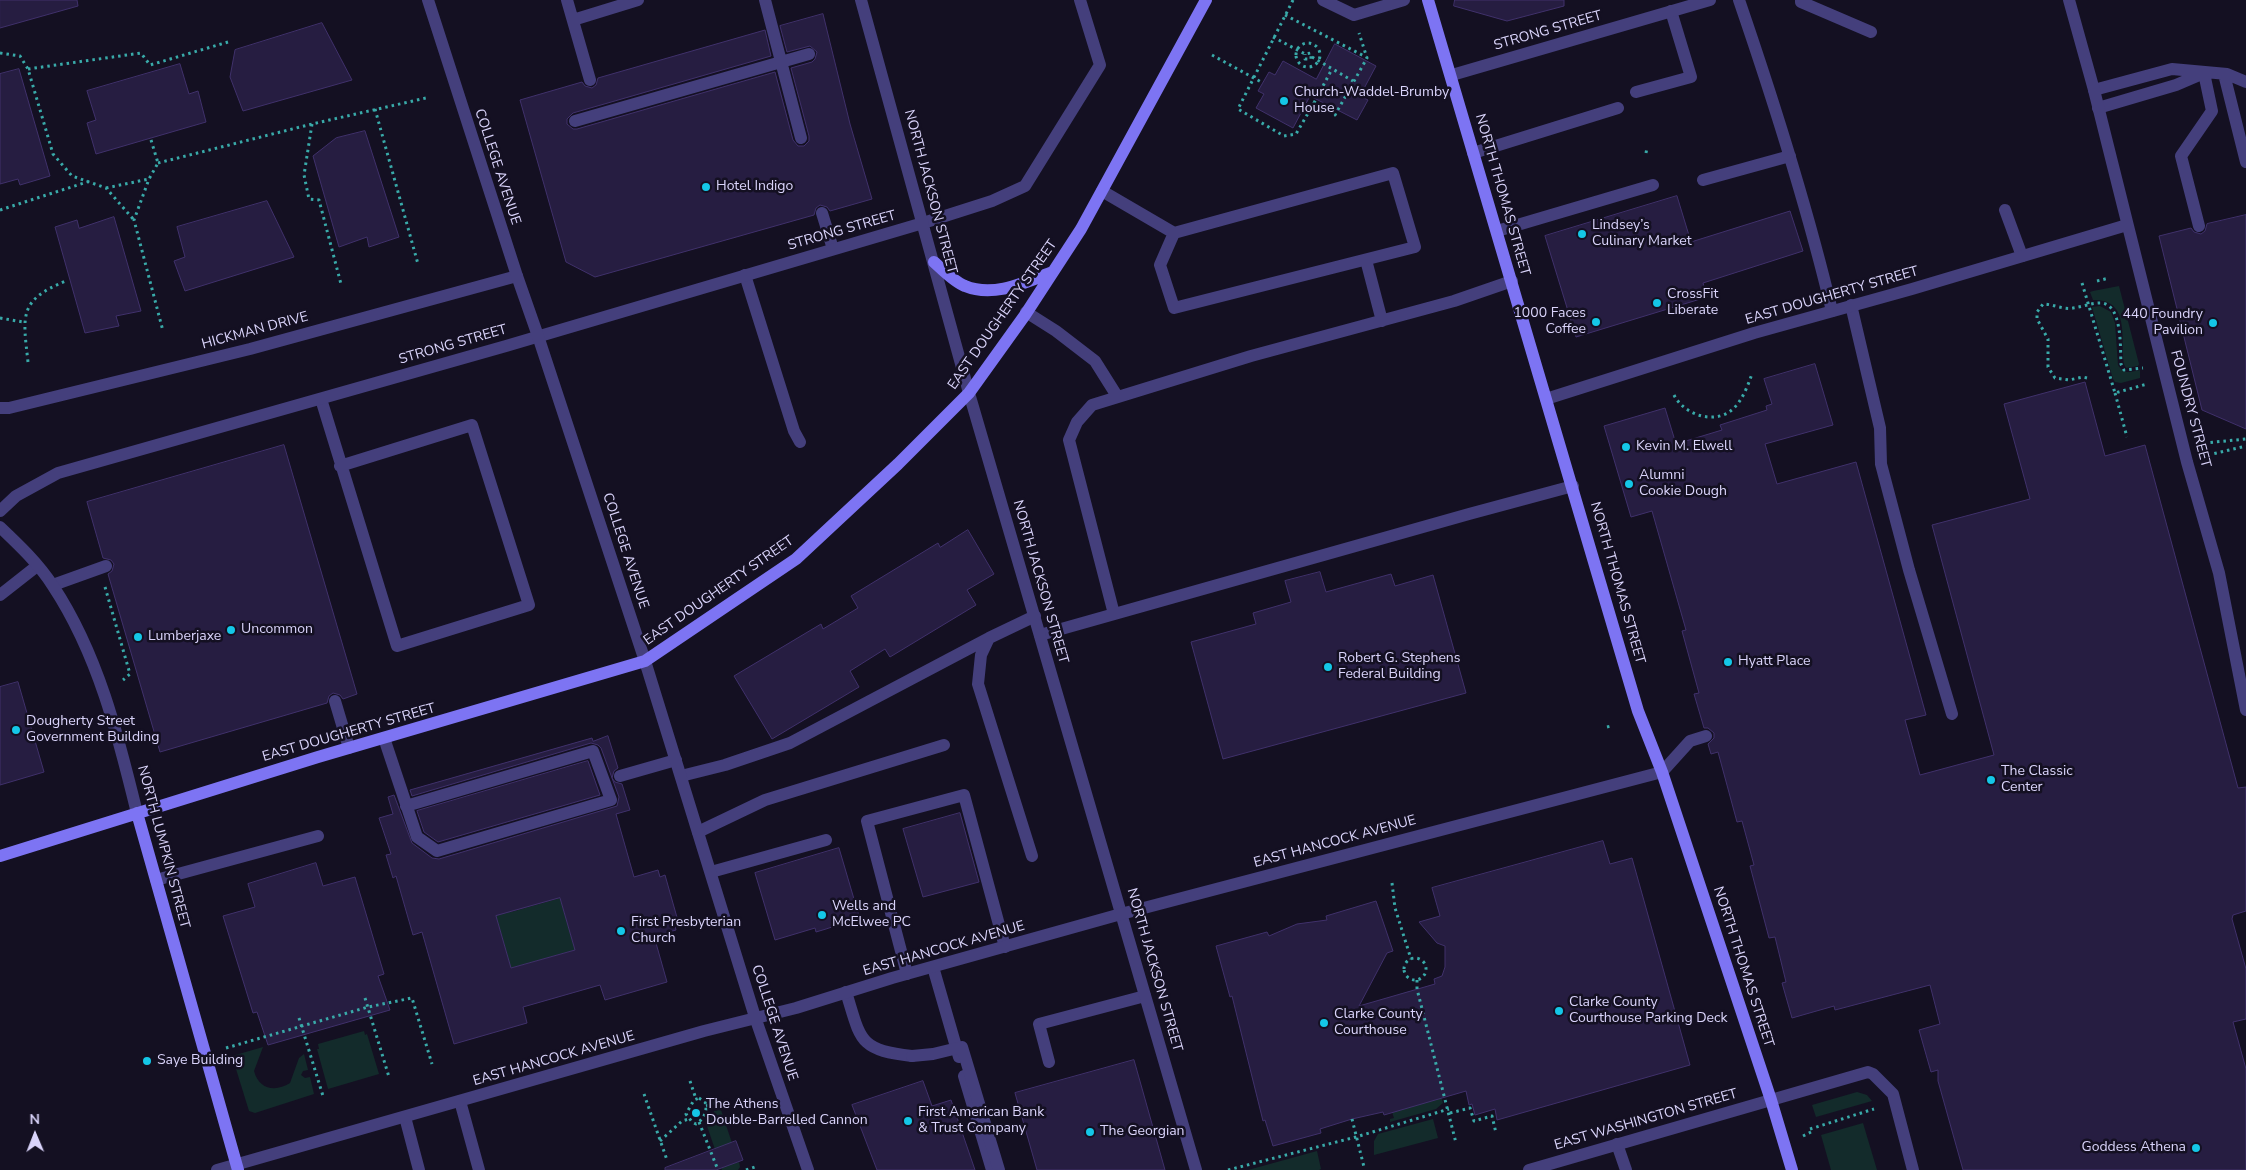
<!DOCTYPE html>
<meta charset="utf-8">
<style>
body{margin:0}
#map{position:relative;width:2246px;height:1170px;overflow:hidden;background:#141022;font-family:"Nunito Sans",sans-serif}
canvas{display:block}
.north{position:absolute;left:10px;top:1110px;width:50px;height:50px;-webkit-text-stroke:4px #141022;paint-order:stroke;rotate:359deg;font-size:14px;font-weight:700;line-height:20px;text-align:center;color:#dad4fb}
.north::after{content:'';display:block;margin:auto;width:18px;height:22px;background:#dad4fb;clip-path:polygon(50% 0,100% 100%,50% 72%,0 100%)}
</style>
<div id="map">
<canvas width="2246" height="1170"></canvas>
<div class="north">N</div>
</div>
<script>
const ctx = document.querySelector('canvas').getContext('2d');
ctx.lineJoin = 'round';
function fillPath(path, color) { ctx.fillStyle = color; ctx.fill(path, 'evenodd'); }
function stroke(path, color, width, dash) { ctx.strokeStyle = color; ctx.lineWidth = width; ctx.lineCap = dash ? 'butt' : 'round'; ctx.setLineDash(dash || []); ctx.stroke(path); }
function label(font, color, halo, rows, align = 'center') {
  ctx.font = font + ' "Nunito Sans",sans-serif'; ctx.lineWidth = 5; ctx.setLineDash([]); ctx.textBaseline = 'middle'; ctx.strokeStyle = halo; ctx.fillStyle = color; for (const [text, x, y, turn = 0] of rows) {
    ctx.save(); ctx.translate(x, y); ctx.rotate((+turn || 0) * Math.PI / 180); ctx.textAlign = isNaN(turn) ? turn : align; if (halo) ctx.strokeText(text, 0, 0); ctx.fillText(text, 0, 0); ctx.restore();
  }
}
fillPath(new Path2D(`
 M 2119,286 L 2139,364 L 2138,366 L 2126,368 L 2124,364 C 2120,339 2131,299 2093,300 L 2090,292 L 2093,291 Z
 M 2100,306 L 2111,312 L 2115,323 L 2118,365 C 2124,375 2130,372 2140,370 L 2140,378 L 2121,383 L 2115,382 L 2113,379 L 2092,307 Z
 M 560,898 L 575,950 L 511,968 L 494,909 L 511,912 Z
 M 1410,991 L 1443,1103 L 1436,1109 L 1390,1122 L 1390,1119 L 1394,1118 L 1392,1112 L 1407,1021 L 1399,994 Z
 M 364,1031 L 365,1035 L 367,1034 L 379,1074 L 328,1089 L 317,1049 L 319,1049 L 318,1044 Z
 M 263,1047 L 254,1071 C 259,1090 276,1092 290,1083 L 299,1058 L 304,1054 L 308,1070 L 303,1071 L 301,1075 L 305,1078 L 310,1077 L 314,1094 L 255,1113 L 249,1111 L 232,1056 Z
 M 1857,1092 L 1867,1095 L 1872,1101 L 1816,1117 L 1812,1105 Z
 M 718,1110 L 721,1110 L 732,1143 L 731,1164 L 739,1162 L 740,1167 L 738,1170 L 722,1170 L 707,1126 L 714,1111 Z
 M 1433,1119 L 1438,1138 L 1374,1155 L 1374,1141 L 1378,1134 Z
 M 1863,1123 L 1877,1170 L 1831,1170 L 1821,1135 Z
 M 1317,1151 L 1321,1169 L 1319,1170 L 1248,1170 Z`), '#132b2b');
const building = new Path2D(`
 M 0,0 L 77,0 L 78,6 L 0,28 Z
 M 1455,0 L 1564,0 L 1564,6 L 1507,21 L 1454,6 Z
 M 823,14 L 850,124 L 872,199 L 830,211 L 827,207 L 820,205 L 816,208 L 814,215 L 595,277 L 566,262 L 520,100 L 582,82 L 585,86 L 592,88 L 596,85 L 598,78 L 765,30 L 771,56 L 573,113 L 567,119 L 567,124 L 573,129 L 577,129 L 775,72 L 793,140 L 798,146 L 804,146 L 809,141 L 809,136 L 791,68 L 812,62 L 815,59 L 817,52 L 810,46 L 787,52 L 780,26 Z
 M 322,23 L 352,80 L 243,111 L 230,77 L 235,50 Z
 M 1335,44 L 1376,66 L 1360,96 L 1368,100 L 1357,120 L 1310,96 L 1293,128 L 1256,108 L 1264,94 L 1258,91 L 1269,72 L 1275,75 L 1283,61 L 1316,79 Z
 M 180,64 L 189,94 L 198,91 L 206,122 L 96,154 L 87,123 L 96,120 L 87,91 Z
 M 19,69 L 50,176 L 20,185 L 18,179 L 0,184 L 0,74 Z
 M 365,131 L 399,237 L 369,247 L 367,237 L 339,247 L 313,156 L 336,138 Z
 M 1677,196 L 1691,242 L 1790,211 L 1803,251 L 1703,283 L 1707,297 L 1576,337 L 1545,236 Z
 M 267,201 L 294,257 L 185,291 L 174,261 L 185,257 L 177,227 Z
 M 2246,215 L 2246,429 L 2202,410 L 2159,236 L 2191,228 L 2194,232 L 2201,234 L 2205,231 L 2207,224 Z
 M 114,217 L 141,311 L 116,316 L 119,326 L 85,333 L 55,227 L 77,220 L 79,228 Z
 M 1815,364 L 1833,425 L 1765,444 L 1777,484 L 1856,462 L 1926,715 L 1905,720 L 1920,775 L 1994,755 L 1932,525 L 2030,499 L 2004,404 L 2085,382 L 2105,456 L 2145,445 L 2238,788 L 2246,787 L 2246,911 L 2233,915 L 2232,919 L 2246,969 L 2246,1019 L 2233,1022 L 2246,1069 L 2246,1170 L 1963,1170 L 1938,1081 L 1938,1070 L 1931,1072 L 1919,1030 L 1940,1024 L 1930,985 L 1835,1010 L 1834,1006 L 1792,1018 L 1782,983 L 1786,982 L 1775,937 L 1769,938 L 1750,866 L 1754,865 L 1742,821 L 1737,822 L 1718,752 L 1711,754 L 1708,744 L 1714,738 L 1714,733 L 1708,728 L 1704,728 L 1694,694 L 1699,693 L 1682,631 L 1686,630 L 1652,511 L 1631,517 L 1604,426 L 1665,408 L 1676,444 L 1722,430 L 1720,425 L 1767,410 L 1766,406 L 1772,404 L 1764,379 Z
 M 284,445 L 357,694 L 343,699 L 340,695 L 333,693 L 329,696 L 327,703 L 160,752 L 108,574 L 112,571 L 114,564 L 111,560 L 103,558 L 87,502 Z
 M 968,530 L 994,574 L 967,590 L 976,605 L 890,657 L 885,649 L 850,671 L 859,687 L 772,739 L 734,676 L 821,624 L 823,629 L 858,608 L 851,596 L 938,543 L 940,547 Z
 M 1320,572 L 1326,592 L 1391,574 L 1395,586 L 1433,575 L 1466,693 L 1223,759 L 1191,642 L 1256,624 L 1253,613 L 1291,602 L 1285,581 Z
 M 18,682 L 44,772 L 0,785 L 0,687 Z
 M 608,736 L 618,768 L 614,771 L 612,778 L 615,782 L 622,784 L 630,810 L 616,814 L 634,877 L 658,870 L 660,877 L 665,875 L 678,921 L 674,922 L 676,930 L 654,936 L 667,982 L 605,1000 L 600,985 L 523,1007 L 527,1023 L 454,1044 L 422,932 L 413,935 L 396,876 L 393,878 L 386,855 L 391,854 L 379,818 L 393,814 L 388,797 L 394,795 L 412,843 L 432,858 L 439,859 L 617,806 L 619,797 L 601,748 L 598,745 L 591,743 L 412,796 L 410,790 L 592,738 L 593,741 ZM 560,898 L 575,950 L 511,968 L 496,916 Z
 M 588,761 L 600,795 L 438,842 L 424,832 L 417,811 Z
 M 960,813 L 979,882 L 923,897 L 903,829 Z
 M 1603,841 L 1610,864 L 1632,858 L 1690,1065 L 1497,1120 L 1495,1109 L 1475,1115 L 1472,1104 L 1469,1105 L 1466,1091 L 1384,1115 L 1383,1112 L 1352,1119 L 1320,1129 L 1321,1133 L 1273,1146 L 1265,1120 L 1263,1121 L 1232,996 L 1230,997 L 1216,946 L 1267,932 L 1269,936 L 1297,924 L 1327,920 L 1326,916 L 1376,901 L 1393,951 L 1387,953 L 1359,1006 L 1435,984 L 1434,979 L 1442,976 L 1445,967 L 1445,946 L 1437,943 L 1419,922 L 1440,916 L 1432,888 Z
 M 839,848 L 859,916 L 834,923 L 835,926 L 826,929 L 816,932 L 815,928 L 775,940 L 755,873 Z
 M 316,863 L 323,886 L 355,877 L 384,974 L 378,976 L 390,1010 L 268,1045 L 257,1012 L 253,1013 L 223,916 L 255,907 L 248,884 Z
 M 1134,1060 L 1165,1170 L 1037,1170 L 1015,1093 Z
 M 923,1081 L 932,1106 L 951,1100 L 975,1170 L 877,1170 L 852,1105 Z
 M 736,1141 L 743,1160 L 716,1170 L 665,1170 L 665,1168 Z`);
fillPath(building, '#261d41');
stroke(building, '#40316b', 1);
stroke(new Path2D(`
 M 1293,0 L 1238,109 L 1284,136 L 1296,134 L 1314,103 L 1335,115 L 1367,58 L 1359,33
 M 1285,15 L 1366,57
 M 1273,37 L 1305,54 L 1311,53 L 1311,59 L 1305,59 L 1305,54
 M1296 55a12 12 0 1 1 24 0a12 12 0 1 1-24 0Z
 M 0,53 L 20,56 L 28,69 L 53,154 L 72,176 L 106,188 L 134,220
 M 1212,55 L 1263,83
 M 1312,57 L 1353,81
 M 28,69 L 141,53 L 150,65 L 228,42
 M 1314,103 L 1332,69
 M 375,109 L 418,264
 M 312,124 L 304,175 L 309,199 L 319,200 L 341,284
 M 151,140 L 158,163 L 149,179 L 134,220 L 163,331
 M 1646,153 L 1647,148
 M 158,163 L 312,124 L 426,98
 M 106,188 L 149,179
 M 0,210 L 90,181
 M 2097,281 L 2109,278
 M 2082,283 L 2115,393 L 2147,384
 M 0,318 L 23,322
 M 28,362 C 23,316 18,300 66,281
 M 2087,378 L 2083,377 L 2069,380 L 2055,378 L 2048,367 L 2048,339 L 2037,319 L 2037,312 L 2043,304 C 2053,304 2063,310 2073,308 C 2082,307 2091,303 2100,303 C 2123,303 2120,349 2121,364 L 2124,370 L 2143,368
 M 2115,393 L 2127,437
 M 1674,395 C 1684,415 1716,426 1734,408 C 1743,399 1748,385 1752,374
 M 2204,443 L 2246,439
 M 2208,455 L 2246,446
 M 105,587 L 130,674 L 123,680
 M 1607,727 L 1611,726
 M 1392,883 L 1395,908 L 1411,959
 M1404 969a11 11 0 1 1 22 0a11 11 0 1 1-22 0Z
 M 1417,980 L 1417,989 L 1456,1143
 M 365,998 L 389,1077
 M 299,1018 L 323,1096
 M 226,1048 L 368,1007 L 412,998 L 432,1064
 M 690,1081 L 696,1099
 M 644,1094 L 667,1160
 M 699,1098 L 705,1102 C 708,1111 704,1119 696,1124 L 692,1122 L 686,1114 L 694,1100 Z
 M 706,1106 L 717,1102
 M 1450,1113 L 1470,1108 L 1474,1121 L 1492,1116 L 1496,1133
 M 1352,1119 L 1364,1167
 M 699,1122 L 718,1170
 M 1810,1129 L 1874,1109
 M 1803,1136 L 1811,1132
 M 660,1141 L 682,1121 L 689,1119
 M 746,1170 L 755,1167
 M 1228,1170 L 1356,1137 L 1449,1109`), '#39aaa9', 3, [2.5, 4]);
stroke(new Path2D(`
 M 567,0 L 590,80
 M 765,0 L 801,138
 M 1323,0 L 1354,15 L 1404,0
 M 1739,0 C 1774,102 1807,206 1832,311
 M 1801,0 L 1801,2 L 1871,32
 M 573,20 L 638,0
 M 2224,74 L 2246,162
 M 2094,90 L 2172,69 L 2227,74 L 2246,82
 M 1636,92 L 1691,77 L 1671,11
 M 2098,108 L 2176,85 L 2204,73
 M 575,121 L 809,54
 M 1473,153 L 1618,108
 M 1703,180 L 1790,156
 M 1102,191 L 1174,233 L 1393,173 L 1415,247 L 1174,308 L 1160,265 L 1174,233
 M 2005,210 L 2022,256
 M 822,213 L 833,249
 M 923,223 L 992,201 L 1025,186 L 1100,65 L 1080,0
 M 2199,226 L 2181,156 L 2212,111 L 2204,73
 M 1497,231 L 1653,185
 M 1366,260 L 1382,321
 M 745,275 L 794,431 L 800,442
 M 1851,305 L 1880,428 L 1881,464 L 1909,570 L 1952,714
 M 1026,312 L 1056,331 L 1095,361 L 1117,396
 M 321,399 L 397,646 L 529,605 L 472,425 L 340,466
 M 0,408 L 9,408 L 250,349 L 517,276
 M 53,585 L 106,566
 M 0,595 L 37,566
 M 1114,614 L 1069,440 L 1077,422 L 1092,405 L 1251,356 L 1454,301 L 1512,281
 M 1040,635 L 1469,514 L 1573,486
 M 335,701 L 349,748
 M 384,738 L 417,837 L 437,851 L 611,800 L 593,751 L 406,806
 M 1662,772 L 1690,741 L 1706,736
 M 620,776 L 676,760
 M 681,776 L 725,765 L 790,743 L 989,638
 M 698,832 L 765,800 L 944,745
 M 1032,856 L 978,684 L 981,655 L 989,638 L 1035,616
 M 711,872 L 826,840
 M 156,880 L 318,836
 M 933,967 L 959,1057
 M 907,974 L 867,821 L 964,795 L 1005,947
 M 846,992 C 861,1040 858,1050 912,1056
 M 1049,1062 L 1039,1024 L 1145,996
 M 964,1076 L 992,1170
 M 1771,1100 L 1868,1072 L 1873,1074 L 1893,1094 L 1913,1170
 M 460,1101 L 479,1170
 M 405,1117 L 419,1170
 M 1617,1144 L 1626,1170`), '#443f7c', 12);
stroke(new Path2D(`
 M 861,0 L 969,393 L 1196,1170
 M 2069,0 L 2094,90 L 2187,462 L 2219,573 L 2246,710
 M 1452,75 L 1710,0
 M 1546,399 L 1754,333 L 1912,289 L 2127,225
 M 0,511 L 16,496 L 58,473 L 506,346 L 923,223
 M 0,527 C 19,545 39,564 53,586 C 98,654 118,735 137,813
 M 1529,1170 L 1771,1100`), '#443f7c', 12);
stroke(new Path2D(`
 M 428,0 L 517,276 L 538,336 L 645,661 L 755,1017 L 808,1170
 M 217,1170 L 704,1031 L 796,1008 L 892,978 L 1121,914 L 1662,772`), '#443f7c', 12);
stroke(new Path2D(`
 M 1428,0 L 1638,711 L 1662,772 L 1771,1100 L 1792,1170
 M 934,262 C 943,270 954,282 965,286 C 994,298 1026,282 1053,272
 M 137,813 L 238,1170
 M 0,856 L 318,757 L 645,661 L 796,559 L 898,464 L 969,393 L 1025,315 L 1081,229 L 1206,0`), '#7d74f3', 12);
stroke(new Path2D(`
 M 912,1056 L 933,1054 L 962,1047 L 999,1170`), '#443f7c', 12);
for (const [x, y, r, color] of [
 [1284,101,5,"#14c7e7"],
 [706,187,5,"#14c7e7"],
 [1582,234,5,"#14c7e7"],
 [1657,303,5,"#14c7e7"],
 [1596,322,5,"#14c7e7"],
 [2213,323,5,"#14c7e7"],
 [1626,447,5,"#14c7e7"],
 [1629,484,5,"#14c7e7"],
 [231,630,5,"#14c7e7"],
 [138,637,5,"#14c7e7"],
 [1728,662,5,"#14c7e7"],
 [1328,667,5,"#14c7e7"],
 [16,730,5,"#14c7e7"],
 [1991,780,5,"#14c7e7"],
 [822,915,5,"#14c7e7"],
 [621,931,5,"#14c7e7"],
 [1559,1011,5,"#14c7e7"],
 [1324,1023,5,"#14c7e7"],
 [147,1061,5,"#14c7e7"],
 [696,1113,5,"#14c7e7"],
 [908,1121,5,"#14c7e7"],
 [1090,1132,5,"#14c7e7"],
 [2196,1148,5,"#14c7e7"]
]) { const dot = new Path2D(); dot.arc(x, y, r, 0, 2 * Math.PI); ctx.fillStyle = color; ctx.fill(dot); stroke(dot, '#141022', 2); }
label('14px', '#dad4fb', '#141022', [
 ["STRONG STREET",1548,31,-16],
 ["COLLEGE AVENUE",497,167,72],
 ["NORTH JACKSON STREET",930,192,75],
 ["NORTH THOMAS STREET",1502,195,74],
 ["STRONG STREET",842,231,-16],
 ["EAST DOUGHERTY STREET",1832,296,-16],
 ["EAST DOUGHERTY STREET",1003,315,-55],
 ["HICKMAN DRIVE",255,331,-15],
 ["STRONG STREET",453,345,-16],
 ["FOUNDRY STREET",2190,409,75],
 ["COLLEGE AVENUE",625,551,72],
 ["NORTH JACKSON STREET",1040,582,74],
 ["NORTH THOMAS STREET",1617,583,74],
 ["EAST DOUGHERTY STREET",719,591,-35],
 ["EAST DOUGHERTY STREET",349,733,-16],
 ["EAST HANCOCK AVENUE",1335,842,-15],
 ["NORTH LUMPKIN STREET",163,847,75],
 ["EAST HANCOCK AVENUE",944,949,-16],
 ["NORTH THOMAS STREET",1743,967,72],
 ["NORTH JACKSON STREET",1154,970,74],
 ["COLLEGE AVENUE",774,1023,72],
 ["EAST HANCOCK AVENUE",554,1059,-16],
 ["EAST WASHINGTON STREET",1646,1120,-16]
]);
label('14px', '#dad4fb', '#141022', [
 ["Church-Waddel-Brumby",1294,93],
 ["House",1294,109],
 ["Hotel Indigo",716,187],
 ["Lindsey’s",1592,226],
 ["Culinary Market",1592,242],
 ["CrossFit",1667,295],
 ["Liberate",1667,311],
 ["1000 Faces",1586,314,"right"],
 ["Coffee",1586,330,"right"],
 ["440 Foundry",2203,315,"right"],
 ["Pavilion",2203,331,"right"],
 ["Kevin M. Elwell",1636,447],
 ["Alumni",1639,476],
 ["Cookie Dough",1639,492],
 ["Uncommon",241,630],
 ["Lumberjaxe",148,637],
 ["Robert G. Stephens",1338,659],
 ["Federal Building",1338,675],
 ["Hyatt Place",1738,662],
 ["Dougherty Street",26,722],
 ["Government Building",26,738],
 ["The Classic",2001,772],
 ["Center",2001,788],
 ["Wells and",832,907],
 ["McElwee PC",832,923],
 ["First Presbyterian",631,923],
 ["Church",631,939],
 ["Clarke County",1569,1003],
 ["Courthouse Parking Deck",1569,1019],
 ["Clarke County",1334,1015],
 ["Courthouse",1334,1031],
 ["Saye Building",157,1061],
 ["The Athens",706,1105],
 ["Double-Barrelled Cannon",706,1121],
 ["First American Bank",918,1113],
 ["& Trust Company",918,1129],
 ["The Georgian",1100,1132],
 ["Goddess Athena",2186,1148,"right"]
], 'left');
</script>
